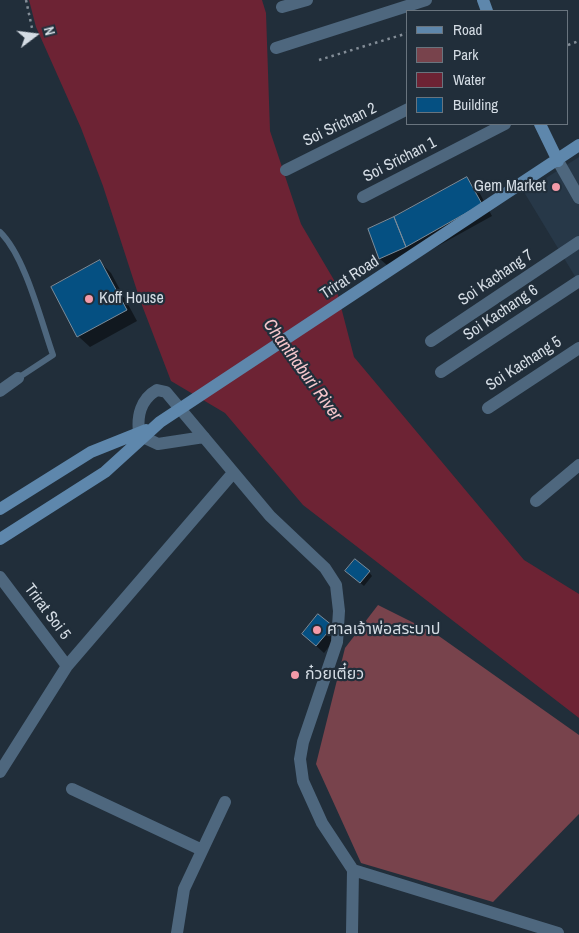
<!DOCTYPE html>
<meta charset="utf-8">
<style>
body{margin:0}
#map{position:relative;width:579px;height:933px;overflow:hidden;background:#212e3a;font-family:"Archivo Narrow",sans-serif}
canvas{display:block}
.legend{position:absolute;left:406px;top:10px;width:162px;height:115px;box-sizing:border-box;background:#212e3a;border:1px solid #69747e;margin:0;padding:6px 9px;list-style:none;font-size:15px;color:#d4dce4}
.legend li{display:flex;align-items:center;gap:10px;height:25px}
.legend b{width:25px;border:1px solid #69747e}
.north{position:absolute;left:10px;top:10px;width:50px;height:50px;-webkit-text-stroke:4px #212e3a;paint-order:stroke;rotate:75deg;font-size:14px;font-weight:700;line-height:20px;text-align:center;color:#d4dce4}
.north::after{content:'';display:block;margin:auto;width:18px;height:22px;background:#d4dce4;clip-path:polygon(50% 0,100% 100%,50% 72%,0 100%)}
</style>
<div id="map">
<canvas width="579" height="933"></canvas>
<ul class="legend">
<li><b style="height:6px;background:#5e87ac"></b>Road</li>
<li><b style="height:14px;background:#78434c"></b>Park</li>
<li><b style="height:14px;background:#6d2334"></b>Water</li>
<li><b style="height:14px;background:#055082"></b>Building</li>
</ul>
<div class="north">N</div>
</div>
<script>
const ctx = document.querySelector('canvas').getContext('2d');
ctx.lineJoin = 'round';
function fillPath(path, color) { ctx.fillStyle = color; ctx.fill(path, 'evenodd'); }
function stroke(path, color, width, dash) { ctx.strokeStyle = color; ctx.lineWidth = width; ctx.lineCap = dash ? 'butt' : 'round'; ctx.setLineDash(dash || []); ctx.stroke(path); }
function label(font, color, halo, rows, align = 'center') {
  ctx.font = font + ' "Archivo Narrow","Noto Sans Thai",sans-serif'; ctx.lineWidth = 4.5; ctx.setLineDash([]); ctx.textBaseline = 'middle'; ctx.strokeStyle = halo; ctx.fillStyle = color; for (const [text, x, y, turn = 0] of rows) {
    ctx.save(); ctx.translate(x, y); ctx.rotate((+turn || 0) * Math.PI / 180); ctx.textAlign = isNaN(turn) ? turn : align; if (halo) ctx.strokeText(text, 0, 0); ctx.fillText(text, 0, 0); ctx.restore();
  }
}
fillPath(new Path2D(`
 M 579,157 L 579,283 L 524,192 Z`), '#273848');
fillPath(new Path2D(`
 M 378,605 L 436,634 L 579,735 L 579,814 L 493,902 L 361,863 L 316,764 L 345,648 Z`), '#78434c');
fillPath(new Path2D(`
 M 29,0 L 262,0 L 266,13 L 270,131 L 301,224 L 334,280 L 354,357 L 524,560 L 579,594 L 579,718 L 303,505 L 225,413 L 171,381 L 140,300 L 103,186 L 81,128 L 36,27 Z`), '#6d2334');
fillPath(new Path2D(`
 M 467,179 L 478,190 L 492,216 L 418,257 L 388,266 L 380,259 L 370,230 Z
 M 100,262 L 111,273 L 137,321 L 90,347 L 78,336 Z
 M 369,572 L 372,576 L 364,586 L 350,574 Z
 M 318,616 L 339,634 L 324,653 L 303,634 Z`), '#0007');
const building = new Path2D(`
 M 467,177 L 482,204 L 406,247 L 394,217 Z
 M 394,217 L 406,247 L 379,259 L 368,229 Z
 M 100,260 L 127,310 L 77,337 L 51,287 Z
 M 355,559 L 370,571 L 360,583 L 345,571 Z
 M 318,614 L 333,626 L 316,646 L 302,634 Z`);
fillPath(building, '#055082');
stroke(building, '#7c8c9a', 1);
stroke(new Path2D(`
 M 26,0 L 32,28
 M 568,45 L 579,41
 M 319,60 L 408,33`), '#838d97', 2.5, [2.5, 4]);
stroke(new Path2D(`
 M 0,232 C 25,256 41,321 53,355 L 18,378`), '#4e677e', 6);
stroke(new Path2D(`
 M 282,7 L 307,0
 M 276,48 L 426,0
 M 558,161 L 579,198
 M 286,170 L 408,109
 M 363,197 L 505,124
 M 431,341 L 579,242
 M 441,372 L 579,281
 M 0,391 L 18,378
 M 488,408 L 579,348
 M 139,432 C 137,416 141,399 157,390 L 166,392 L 270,516 L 325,568 L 336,585 L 339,611 L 337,642 L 303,742 L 300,759 L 303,781 L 322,823 L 353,870 L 352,933
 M 143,437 L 158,444 L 204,437
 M 536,501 L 579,465
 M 0,577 L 67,666
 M 0,772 L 67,666 L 233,473
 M 72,789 L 202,850
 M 353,870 L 558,933
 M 177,933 L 184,889 L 225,802`), '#4e677e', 12);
stroke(new Path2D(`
 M 483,0 L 487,11
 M 540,124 L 558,161
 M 0,509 L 91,452 L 146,430
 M 0,539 L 105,472 L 160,422 L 579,145`), '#5e87ac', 12);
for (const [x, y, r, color] of [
 [556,187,5,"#f39aa8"],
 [89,299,5,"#f39aa8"],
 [317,630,5,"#f39aa8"],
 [295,675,5,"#f39aa8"]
]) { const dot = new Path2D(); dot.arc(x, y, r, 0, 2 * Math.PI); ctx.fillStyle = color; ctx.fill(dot); stroke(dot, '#212e3a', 2); }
label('16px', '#d4dce4', '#212e3a', [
 ["Soi Srichan 2",340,125,-26],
 ["Soi Srichan 1",400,160,-27],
 ["Trirat Road",350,278,-33],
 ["Soi Kachang 7",496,278,-34],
 ["Soi Kachang 6",501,313,-34],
 ["Soi Kachang 5",524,364,-33],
 ["Trirat Soi 5",47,612,53]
]);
label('16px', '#d4dce4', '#212e3a', [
 ["Gem Market",546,187,"right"],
 ["Koff House",99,299],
 ["ศาลเจ้าพ่อสระบาป",327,630],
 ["ก๋วยเตี๋ยว",305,675]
], 'left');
label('italic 18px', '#f5c6cc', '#212e3a', [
 ["Chanthaburi River",302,370,54]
]);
</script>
